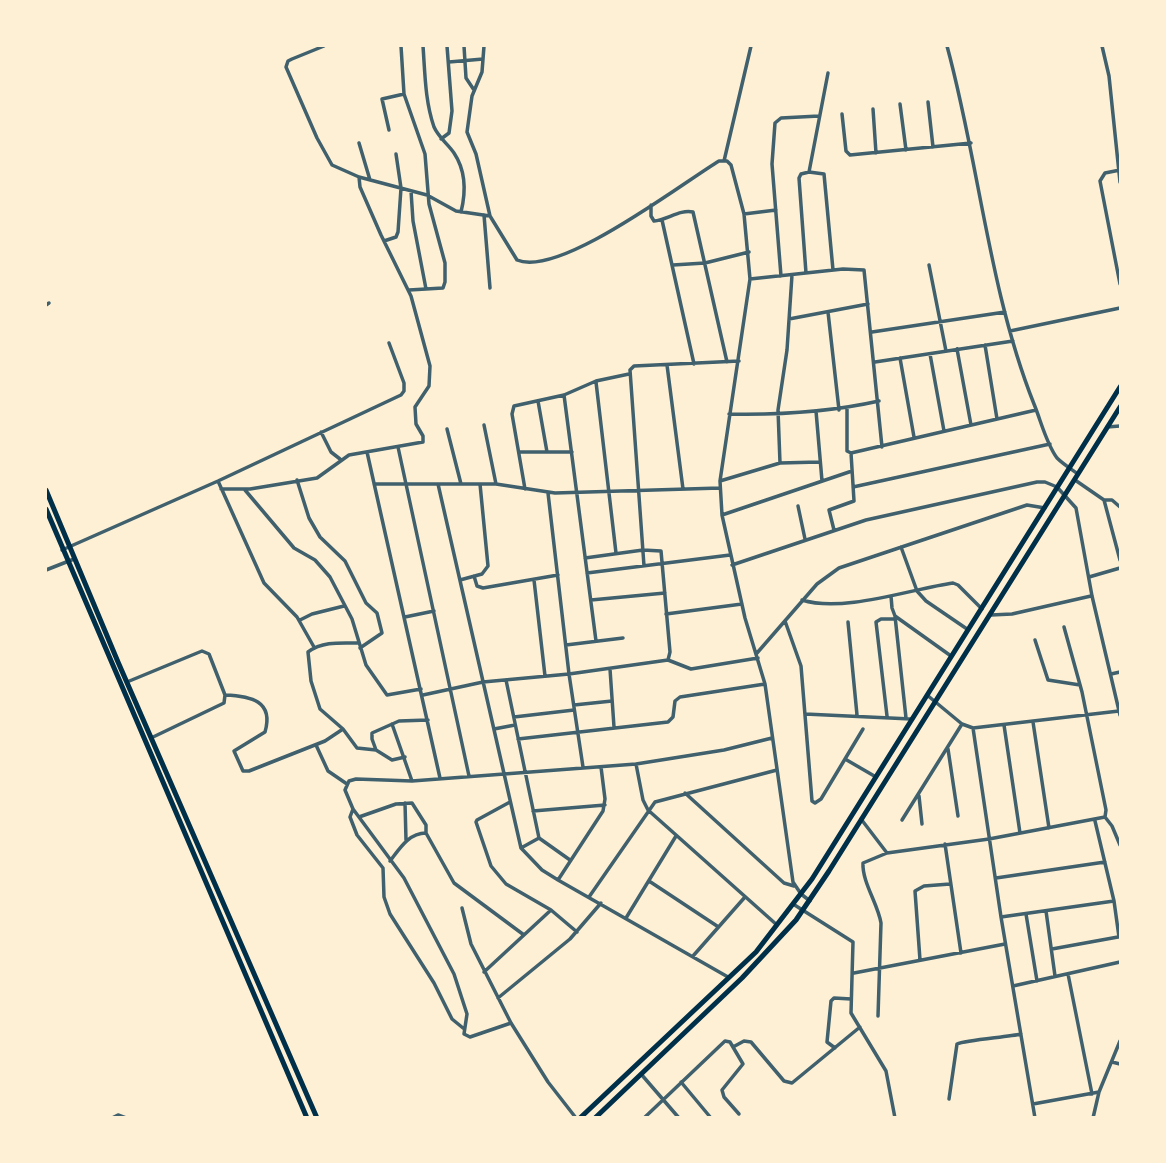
<!DOCTYPE html>
<style>
body{margin:0}
#map{position:relative;width:1166px;height:1163px;overflow:hidden;background:#fdf0d5;font-family:Rubik,sans-serif}
canvas{display:block}
.frame{position:absolute;inset:0;border:47px solid #fdf0d5;pointer-events:none}
</style>
<div id="map">
<canvas width="1166" height="1163"></canvas>
<div class="frame"></div>
</div>
<script>
const ctx = document.querySelector('canvas').getContext('2d');
ctx.lineJoin = 'round';
function stroke(path, color, width, dash) { ctx.strokeStyle = color; ctx.lineWidth = width; ctx.lineCap = dash ? 'butt' : 'round'; ctx.setLineDash(dash || []); ctx.stroke(path); }
stroke(new Path2D(`
 M 324,46 L 292,59 L 288,61 L 286,67 L 317,138 L 332,165 L 359,177 L 427,195 L 456,211 L 490,216
 M 401,46 L 404,94 L 425,154 L 429,204 L 445,263 L 445,282 L 443,288 L 409,290
 M 423,46 C 425,73 425,101 434,127 C 439,138 448,144 454,153 C 466,171 466,192 461,212
 M 464,46 L 466,78 L 474,90
 M 484,46 L 482,72 L 472,96 L 467,132 L 476,154 L 490,216 L 517,260 C 559,278 681,184 719,161 L 727,161 L 731,165 L 744,214 L 750,279 L 720,481 L 722,515 L 745,618 L 765,684 L 793,882 L 801,894 L 810,901
 M 947,46 C 979,163 989,291 1034,404 C 1041,421 1046,443 1057,458 C 1063,464 1071,469 1078,474
 M 1102,46 L 1109,76 L 1120,182
 M 449,62 L 483,59
 M 928,102 L 933,147
 M 900,104 L 906,150
 M 873,109 L 876,153
 M 842,114 L 846,151 L 850,155 L 971,143
 M 389,130 L 382,99 L 404,94
 M 441,139 L 449,133 L 452,111 L 447,46
 M 359,143 L 370,180
 M 724,161 L 751,46
 M 1120,170 L 1105,173 L 1100,181 L 1120,284
 M 809,172 L 828,73
 M 411,191 L 413,221 L 426,289
 M 651,205 L 651,216 L 654,221 C 667,220 680,209 693,212 L 727,362
 M 744,214 L 776,210
 M 484,215 L 490,288
 M 662,220 L 694,364
 M 384,241 L 396,237 L 398,232 L 401,188 L 396,154
 M 673,265 L 705,263 L 749,252
 M 929,265 L 946,351
 M 806,273 L 799,178 L 801,174 L 809,172 L 824,174 L 833,270
 M 781,276 L 772,164 L 775,123 L 781,118 L 819,116
 M 750,279 L 843,269 L 864,270 L 882,447
 M 46,305 L 49,303
 M 828,312 L 839,410
 M 789,319 L 868,304
 M 1010,331 L 1120,308
 M 872,332 L 1005,312
 M 985,345 L 997,419
 M 957,349 L 971,425
 M 930,354 L 944,431
 M 900,358 L 914,437
 M 875,362 L 1013,341
 M 667,365 L 683,489
 M 596,382 L 616,553
 M 564,395 L 596,641
 M 538,401 L 547,452
 M 847,409 L 847,451 L 851,453 L 1036,410
 M 816,411 L 822,481
 M 729,414 C 780,415 830,412 879,401
 M 484,425 L 496,484
 M 1107,427 L 1120,426
 M 447,429 L 461,484
 M 321,432 L 331,452 L 340,459
 M 398,447 L 469,776
 M 367,452 L 440,778
 M 520,452 L 572,452
 M 780,463 L 778,410 L 787,350 L 792,275
 M 297,480 L 309,518 L 320,537 L 345,561 L 366,603 L 377,613 L 382,633 L 360,648
 M 1075,480 L 1104,500 L 1120,560
 M 218,481 L 264,583 L 297,617 L 314,647
 M 720,481 L 780,463 L 819,462
 M 374,484 L 496,484 L 555,493 L 720,488
 M 438,484 L 521,848 L 542,870 L 558,880 L 728,977
 M 853,487 L 1050,444
 M 221,489 L 250,489 L 317,478 L 349,455 L 423,442 L 423,436 L 416,424 L 415,407 L 429,386 L 430,366 L 411,296 L 381,235 L 360,187 L 359,177
 M 525,489 L 512,414 L 514,406 L 564,395 L 596,381 L 629,374
 M 245,490 L 294,548 L 315,560 L 330,577 L 352,619 L 366,665 L 387,695 L 421,689
 M 548,493 L 569,674 L 583,767
 M 1104,500 L 1112,500 L 1120,507
 M 798,506 L 805,539
 M 722,515 L 852,471
 M 834,530 L 829,510 L 854,501 L 851,453
 M 901,547 L 917,591 L 926,601 L 967,629
 M 62,550 L 218,481 L 401,395 L 404,391 L 404,383 L 389,343
 M 732,565 L 866,520 L 1037,482 L 1045,482 L 1057,487 L 1076,508 L 1092,596 L 1120,715
 M 644,566 L 630,370 L 634,366 L 739,361
 M 46,570 L 74,559
 M 587,573 L 730,555
 M 474,576 L 477,586 L 483,588 L 558,575
 M 1089,577 L 1120,568
 M 460,580 L 482,574 L 488,566 L 480,484
 M 534,580 L 545,676
 M 891,596 L 892,608 L 895,616 L 951,656
 M 591,600 L 665,593
 M 802,600 C 843,613 911,589 953,583 L 958,585 L 982,609
 M 666,614 L 742,604
 M 991,615 L 1012,614 L 1091,596
 M 895,616 L 906,718
 M 405,617 L 434,611
 M 300,620 L 312,614 L 344,606
 M 785,621 L 801,666 L 812,801 L 815,803 L 821,799 L 863,729
 M 848,622 L 857,715
 M 1035,640 L 1048,680 L 1080,685
 M 358,643 C 341,643 323,641 308,652 L 311,681 L 320,709 L 343,729 L 357,748 L 376,750 L 392,760 L 405,757
 M 566,645 L 623,638
 M 757,653 L 817,584 L 839,568 L 1027,505 L 1045,508
 M 668,660 L 691,669 L 758,658
 M 610,669 L 614,727
 M 1111,674 L 1120,672
 M 506,680 L 539,838 L 570,860
 M 127,682 L 202,651 L 209,654 L 225,695 L 224,703 L 151,738
 M 225,695 C 251,696 274,701 265,732 L 234,751 L 243,771 L 249,771 L 325,741 L 343,729
 M 423,695 L 483,682 L 569,674 L 668,660 L 670,652 L 661,551 L 643,550 L 585,558
 M 927,695 L 962,724 L 973,728 L 1119,711
 M 574,705 L 612,701
 M 805,714 L 911,719
 M 887,716 L 876,622 L 881,619 L 896,619
 M 514,717 L 574,710
 M 1033,722 L 1049,828
 M 392,724 L 412,781
 M 1004,725 L 1020,833
 M 973,728 L 1001,917 L 1035,1118
 M 494,729 L 515,725
 M 518,739 L 668,722 L 673,717 L 675,701 L 680,697 L 765,684
 M 316,745 L 328,771 L 347,784
 M 948,749 L 958,816
 M 376,750 L 372,739 L 372,733 L 399,721 L 428,720
 M 845,759 L 876,777
 M 636,764 L 643,800 L 648,810 L 777,925
 M 685,793 L 784,883 L 794,886
 M 919,796 L 922,824
 M 510,802 L 477,820 L 476,822 L 491,866 L 506,884 L 551,910 L 577,932
 M 405,803 L 406,840
 M 353,809 L 350,817 L 357,835 L 383,868 L 384,897 L 390,914 L 434,983 L 452,1019 L 463,1028
 M 533,811 L 605,805
 M 359,817 L 396,804 L 412,803 L 426,825 L 426,833
 M 1105,817 L 1112,826 L 1120,845
 M 861,819 L 887,853
 M 902,820 L 962,724
 M 1095,821 L 1114,901 L 1119,937
 M 945,844 L 961,953
 M 521,848 L 539,838
 M 390,861 C 400,848 409,833 426,833 L 454,883 L 524,935
 M 996,878 L 1105,862
 M 558,880 L 603,811 L 605,799 L 601,767
 M 649,881 L 717,926
 M 589,897 L 655,802 L 777,770
 M 793,904 L 853,942 L 851,1013 L 886,1071 L 895,1118
 M 462,908 L 471,944 L 511,1023 L 548,1082 L 576,1118
 M 1046,911 L 1055,976
 M 1026,914 L 1037,981
 M 1001,917 L 1114,901
 M 626,918 L 676,836
 M 1052,949 L 1118,937
 M 693,956 L 745,897
 M 920,960 L 915,891 L 924,886 L 950,884
 M 484,972 L 551,910
 M 854,973 L 1005,944
 M 1068,974 L 1092,1094
 M 1013,986 L 1120,962
 M 498,998 L 570,939 L 601,903
 M 878,1016 L 881,923 C 878,904 862,882 863,863 L 887,853 L 989,839 L 1105,817 L 1106,810 L 1082,692 L 1064,627
 M 511,1023 L 470,1037 L 464,1034 L 467,1014 L 454,974 L 404,878 L 353,809 L 345,790 L 349,781 L 356,779 L 412,781 L 636,764 L 724,750 L 772,738
 M 733,1047 L 744,1041 L 751,1042 L 784,1081 L 792,1083 L 860,1027
 M 835,1048 L 827,1042 L 831,1001 L 834,998 L 851,999
 M 1112,1062 L 1120,1064
 M 641,1074 L 679,1118
 M 681,1082 L 711,1118
 M 949,1099 L 957,1044 C 966,1040 1008,1037 1021,1034
 M 1033,1104 L 1099,1092
 M 112,1118 L 118,1115 L 126,1118
 M 644,1118 L 725,1041 L 730,1042 L 743,1064 L 722,1090 L 724,1097 L 739,1114
 M 1093,1118 L 1099,1092 L 1120,1041`), '#3f606c', 3.5);
stroke(new Path2D(`
 M 580,1118 L 756,952 L 812,879 L 1120,387
 M 595,1118 L 742,978 L 796,920 L 829,871 L 1120,407`), '#003049', 5);
stroke(new Path2D(`
 M 46,490 L 118,662 L 317,1118
 M 46,509 L 307,1118`), '#003049', 5);
</script>
